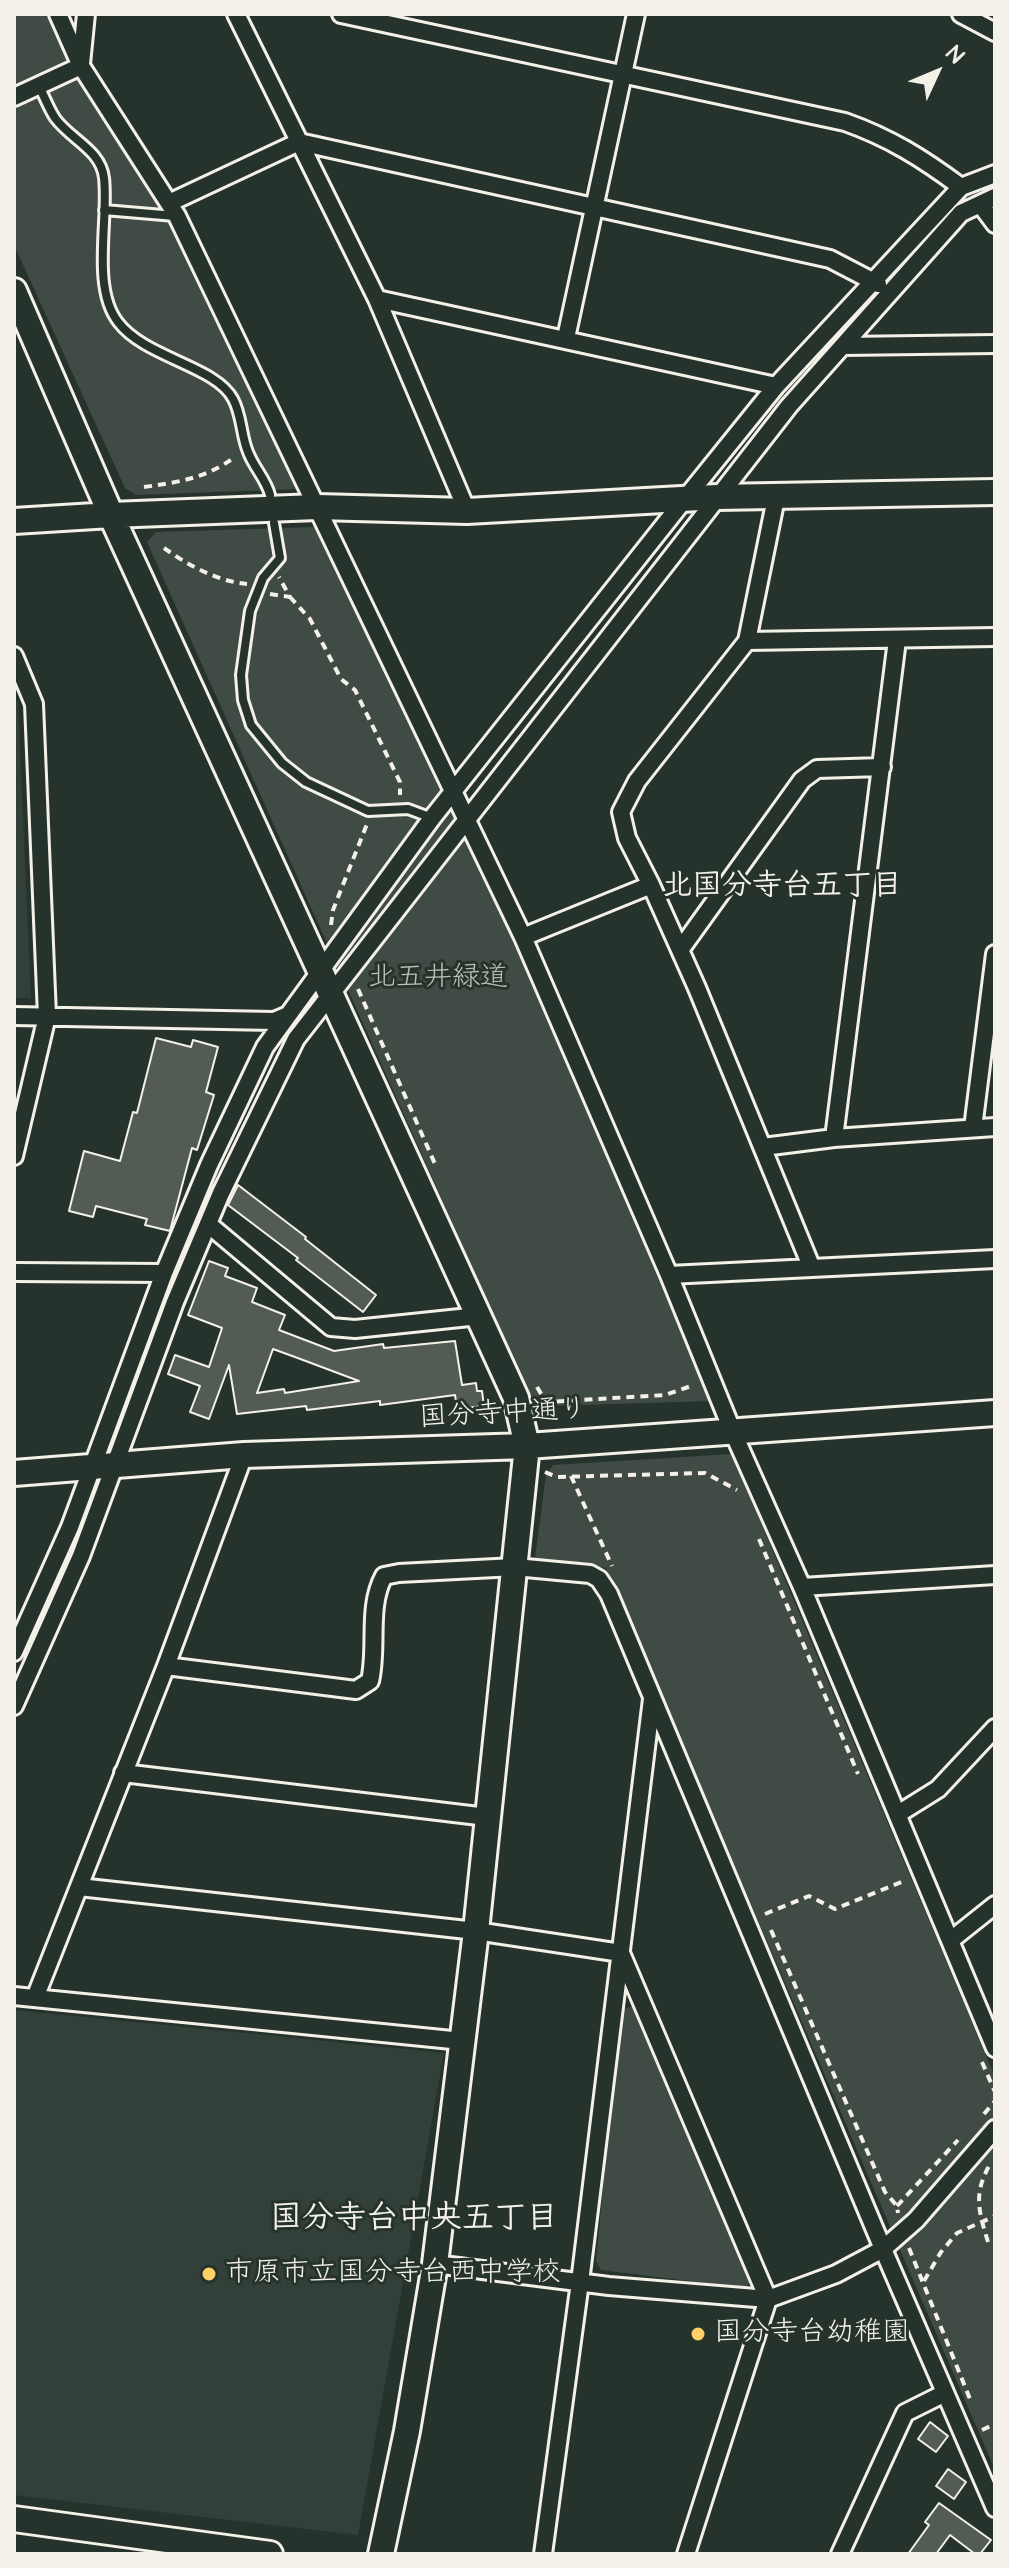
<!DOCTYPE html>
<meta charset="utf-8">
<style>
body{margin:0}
#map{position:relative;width:1009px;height:2568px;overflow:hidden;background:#26332d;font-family:"Architects Daughter",sans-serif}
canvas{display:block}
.frame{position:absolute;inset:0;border:16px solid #f4f1e8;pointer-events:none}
.north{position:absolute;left:897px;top:32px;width:80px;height:80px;-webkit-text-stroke:6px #26332d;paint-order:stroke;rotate:46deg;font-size:22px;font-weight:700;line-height:32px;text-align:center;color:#f4f1e8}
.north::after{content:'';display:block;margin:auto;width:28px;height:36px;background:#f4f1e8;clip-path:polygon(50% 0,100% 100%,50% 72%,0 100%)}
</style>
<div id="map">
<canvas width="1009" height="2568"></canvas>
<div class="frame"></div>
<div class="north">N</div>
</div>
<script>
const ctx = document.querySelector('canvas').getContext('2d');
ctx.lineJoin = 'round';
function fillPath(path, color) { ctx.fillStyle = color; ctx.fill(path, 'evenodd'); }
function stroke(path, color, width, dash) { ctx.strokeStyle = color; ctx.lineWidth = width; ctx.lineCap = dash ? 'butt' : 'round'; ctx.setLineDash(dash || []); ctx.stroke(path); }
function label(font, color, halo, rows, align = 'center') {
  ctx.font = font + ' "Architects Daughter","Klee One",sans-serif'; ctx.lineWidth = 6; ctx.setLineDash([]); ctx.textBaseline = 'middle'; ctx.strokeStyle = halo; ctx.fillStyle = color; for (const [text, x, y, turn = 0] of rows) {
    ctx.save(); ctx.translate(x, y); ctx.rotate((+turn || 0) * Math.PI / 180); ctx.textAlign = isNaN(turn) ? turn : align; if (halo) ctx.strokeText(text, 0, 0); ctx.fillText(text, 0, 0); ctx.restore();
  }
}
fillPath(new Path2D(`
 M 14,694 L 18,703 L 31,998 L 14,998 Z
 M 14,2010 L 444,2053 L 358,2535 L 14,2495 Z`), '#333f39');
fillPath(new Path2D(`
 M 14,14 L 48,14 L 81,87 L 161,203 L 299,489 L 136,495 L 125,488 L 14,245 Z
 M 317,527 L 517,944 L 712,1401 L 546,1406 L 531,1398 L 147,542 L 156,532 Z
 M 732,1454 L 995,2077 L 995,2470 L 606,1568 L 535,1558 L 546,1475 L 553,1465 Z
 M 633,2006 L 751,2280 L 746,2288 L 601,2270 L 596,2261 L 620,2010 Z`), '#414b45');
const building = new Path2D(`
 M 156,1038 L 191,1047 L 193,1040 L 218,1047 L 206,1092 L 214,1095 L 197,1150 L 192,1148 L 170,1231 L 145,1225 L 147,1219 L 96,1206 L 93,1217 L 69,1211 L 84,1151 L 120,1161 L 133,1112 L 137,1113 Z
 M 238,1185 L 306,1237 L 305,1239 L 376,1295 L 363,1312 L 296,1260 L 298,1258 L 228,1205 Z
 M 209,1261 L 228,1268 L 225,1276 L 257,1288 L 252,1302 L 285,1315 L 279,1330 L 334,1351 L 383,1344 L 384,1348 L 455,1341 L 462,1385 L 476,1383 L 477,1391 L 482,1391 L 484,1406 L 457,1409 L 455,1395 L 380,1405 L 380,1401 L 307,1410 L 306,1406 L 237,1414 L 229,1365 L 209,1419 L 190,1412 L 200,1386 L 168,1374 L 175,1355 L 209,1367 L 222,1328 L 188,1315 ZM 273,1349 L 295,1357 L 359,1381 L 285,1393 L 284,1389 L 257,1393 Z
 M 930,2422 L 948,2436 L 936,2452 L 918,2439 Z
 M 948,2469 L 966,2482 L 954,2499 L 936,2486 Z
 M 939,2503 L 991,2540 L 980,2554 L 975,2554 L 950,2535 L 936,2554 L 908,2554 L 929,2525 L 925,2522 Z`);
fillPath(building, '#525c55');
stroke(building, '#f4f1e8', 2);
const lane = new Path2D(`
 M 39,86 C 44,96 49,109 55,118 C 71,140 101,150 104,178 C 109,219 91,287 118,322 C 145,358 216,366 233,399 C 242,415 241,436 248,452 C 254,468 266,479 270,495
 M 104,210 L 175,216
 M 274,523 L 280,558 L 263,578 L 250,611 L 241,675 L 243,700 L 251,725 L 282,763 L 306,782 L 368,811 L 408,809 L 432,818`);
const street = new Path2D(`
 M 58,14 L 81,66 L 177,216 L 523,937 L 669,1275 L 732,1430 L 802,1587 L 995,2048
 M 236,14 L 377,299 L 467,511
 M 341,14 L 845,122 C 890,138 922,158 961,187
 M 961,14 L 995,32
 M 81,64 L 86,14
 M 14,97 L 81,66
 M 169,203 L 299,142 L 830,259 L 878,284
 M 980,204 L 995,224
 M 377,299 L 776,386
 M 566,338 L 636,14
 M 843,346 L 995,344
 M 776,498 L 747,641 L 637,781 L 621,812 L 627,838 L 651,885 L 697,988 L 811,1266
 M 747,641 L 995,637
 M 14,656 L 34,704 L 47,1016 L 14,1156
 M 523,937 L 651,885
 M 680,950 L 802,780 L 817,769 L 882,767
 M 14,1016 L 274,1021 L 288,1015
 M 973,1128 L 995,954
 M 834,1138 L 897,640
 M 763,1147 L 834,1138 L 995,1127
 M 208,1224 L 331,1327 L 355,1329 L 479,1316
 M 14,1272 L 164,1273
 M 669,1275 L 995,1259
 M 802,1587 L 995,1575
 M 14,1652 L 70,1527 L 164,1273 L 209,1165 L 265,1047 L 432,818 L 684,500 L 776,386 L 961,187 L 995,174
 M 166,1666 L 356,1690 L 370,1681 C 378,1647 367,1607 384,1576 L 399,1573 L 515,1567 L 590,1574 L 599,1579 L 609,1594 L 883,2249 L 995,2508
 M 14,1706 L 81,1556 L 175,1302 L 221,1193 L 296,1039 L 789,406 L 961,213 L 995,197
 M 123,1773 L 487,1817
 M 898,1814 L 938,1789 L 995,1728
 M 79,1887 L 476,1931 L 621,1953 L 768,2299 L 686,2554
 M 951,1940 L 995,1905
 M 14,1996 L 462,2041
 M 35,1998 L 166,1666 L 244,1455
 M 435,2264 L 609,2286 L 768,2299 L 836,2274 L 883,2249 L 916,2220 L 995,2129
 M 543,2554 L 580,2282 L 652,1699
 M 840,2554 L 905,2413 L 945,2393`);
const secondary = new Path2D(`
 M 14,291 L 111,515 L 516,1398 L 527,1446 L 476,1931 L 435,2264 L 407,2431 L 381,2554
 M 14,521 L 111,515 L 317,507 L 467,511 L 717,497 L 995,492
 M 14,1473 L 244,1455 L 527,1446 L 995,1413
 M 14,2519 L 270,2554`);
stroke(lane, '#f4f1e8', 14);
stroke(street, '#f4f1e8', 22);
stroke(secondary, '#f4f1e8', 30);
stroke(new Path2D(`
 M 144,487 C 180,482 206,478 235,457
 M 164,548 C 188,565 216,581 247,584
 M 270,594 L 290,597 L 279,577
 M 290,597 L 310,619 L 341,679 L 355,690 L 400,782 L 400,795
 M 331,925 L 333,910 L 367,824
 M 358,989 L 435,1164
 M 537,1387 L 546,1402 L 665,1395 L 694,1385
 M 545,1472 L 557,1477 L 705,1473 L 737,1490
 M 571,1476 L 612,1566
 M 759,1539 L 858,1774
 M 765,1914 L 809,1896 L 835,1909 L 904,1881
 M 771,1930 L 885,2192 L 897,2206 L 898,2213
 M 982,2062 L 995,2092
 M 984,2114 L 995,2101
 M 897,2206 L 958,2140
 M 988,2242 C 979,2212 973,2195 989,2166
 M 909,2248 L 970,2399
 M 924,2281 L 941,2252 L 957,2233 L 995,2216
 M 982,2430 L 995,2424`), '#f4f1e8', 4, [8, 6]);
stroke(lane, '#26332d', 8);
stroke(street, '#26332d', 16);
stroke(secondary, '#26332d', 24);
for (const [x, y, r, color] of [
 [209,2274,8,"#ffd166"],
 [698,2334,8,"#ffd166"]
]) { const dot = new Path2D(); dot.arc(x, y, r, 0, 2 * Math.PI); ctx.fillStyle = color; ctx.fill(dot); stroke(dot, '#26332d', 3); }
label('28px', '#bebfb7', '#26332d', [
 ["北五井緑道",438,979]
]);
label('28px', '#f4f1e8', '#26332d', [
 ["国分寺中通り",503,1415,-3]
]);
label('28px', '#f4f1e8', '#26332d', [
 ["市原市立国分寺台西中学校",225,2274],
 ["国分寺台幼稚園",714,2334]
], 'left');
label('bold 30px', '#f4f1e8', '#26332d', [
 ["北国分寺台五丁目",782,888]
]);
label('bold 32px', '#f4f1e8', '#26332d', [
 ["国分寺台中央五丁目",414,2220]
]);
</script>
